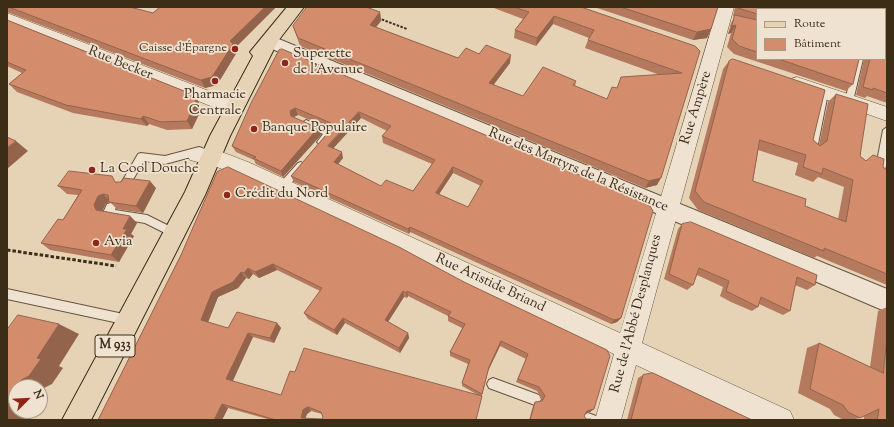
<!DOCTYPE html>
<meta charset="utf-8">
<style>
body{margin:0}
#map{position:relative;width:894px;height:427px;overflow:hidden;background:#e6d3b6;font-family:"Sorts Mill Goudy",serif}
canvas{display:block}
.frame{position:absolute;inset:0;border:8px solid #3c2d17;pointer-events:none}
.legend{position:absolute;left:756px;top:8px;width:130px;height:52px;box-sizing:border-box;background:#efe2d0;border:1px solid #a79a86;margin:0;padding:5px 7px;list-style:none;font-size:12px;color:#3c2d17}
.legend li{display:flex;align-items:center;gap:8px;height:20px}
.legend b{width:20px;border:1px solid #a79a86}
.north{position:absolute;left:8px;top:379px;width:40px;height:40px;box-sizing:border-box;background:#efe2d0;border:1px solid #a79a86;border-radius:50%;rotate:66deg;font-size:11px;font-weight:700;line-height:16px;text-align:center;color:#3c2d17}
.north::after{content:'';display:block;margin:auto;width:14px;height:18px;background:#8f2418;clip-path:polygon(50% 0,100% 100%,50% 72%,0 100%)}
</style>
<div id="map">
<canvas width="894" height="427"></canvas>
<div class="frame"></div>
<ul class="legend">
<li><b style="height:5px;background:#e6d3b6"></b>Route</li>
<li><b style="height:11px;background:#d38d6d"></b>Bâtiment</li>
</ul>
<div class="north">N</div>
</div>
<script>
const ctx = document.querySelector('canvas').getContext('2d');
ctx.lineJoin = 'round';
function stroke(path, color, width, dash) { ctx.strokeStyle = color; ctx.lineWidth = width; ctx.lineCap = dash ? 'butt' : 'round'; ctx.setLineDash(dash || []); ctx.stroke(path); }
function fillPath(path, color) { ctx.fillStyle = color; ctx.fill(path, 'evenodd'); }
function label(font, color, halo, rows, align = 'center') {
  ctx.font = font + ' "Sorts Mill Goudy",serif'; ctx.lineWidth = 3.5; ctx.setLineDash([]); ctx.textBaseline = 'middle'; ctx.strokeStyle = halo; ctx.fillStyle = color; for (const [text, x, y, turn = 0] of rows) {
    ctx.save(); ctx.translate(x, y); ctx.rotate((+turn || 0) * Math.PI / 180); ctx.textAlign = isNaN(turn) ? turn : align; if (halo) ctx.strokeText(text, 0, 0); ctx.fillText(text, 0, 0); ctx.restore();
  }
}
const service = new Path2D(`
 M 855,59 L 863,59 L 853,101 L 849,104 L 845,101 Z
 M 824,90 L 828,93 L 817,149 L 812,153 L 807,149 L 820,93 Z
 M 306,120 L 332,131 L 333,133 L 325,144 L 322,146 L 317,142 L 323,134 L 303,125 L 302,123 Z
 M 887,127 L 887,158 L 885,172 L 880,176 L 875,172 L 883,130 Z
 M 199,147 L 202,148 L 204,151 L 202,154 L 165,164 L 144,161 L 128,188 L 122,188 L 120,185 L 138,154 L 141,153 L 165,156 Z
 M 301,162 L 306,166 L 304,169 L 285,190 L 279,190 L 277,187 L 279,184 L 298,163 Z
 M 111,203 L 115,204 L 116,207 L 115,210 L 147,215 L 171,227 L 172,230 L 171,233 L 167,234 L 145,223 L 104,216 L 103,213 L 107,204 Z
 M 7,289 L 128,315 L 132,316 L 134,320 L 132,324 L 128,325 L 7,299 Z
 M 493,378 L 539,395 L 541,399 L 539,403 L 535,405 L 489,388 L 487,384 L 489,380 Z
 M 588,413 L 596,416 L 598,420 L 582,420 L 584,415 Z`);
const minor = new Path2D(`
 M 718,7 L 734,7 L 642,343 L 790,411 L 794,420 L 752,420 L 636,365 L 621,420 L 595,420 L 614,354 L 244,178 L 217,167 L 190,160 L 187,155 L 190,150 C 208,144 231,156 248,162 L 620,333 Z
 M 7,13 L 240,103 L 243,108 L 240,113 L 234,115 L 228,113 L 7,24 Z
 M 797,77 L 887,107 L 887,121 L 791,87 L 788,83 L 791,79 Z`);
const tertiary = new Path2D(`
 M 269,35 L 887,289 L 887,312 L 263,45 L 260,41 L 263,37 Z`);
const primary = new Path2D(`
 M 287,7 L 304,7 L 278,41 L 230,136 L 205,195 L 91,420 L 62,420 L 185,192 L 210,136 L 253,56 L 250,52 Z`);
stroke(service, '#66563f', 2);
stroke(minor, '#66563f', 1);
stroke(tertiary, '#66563f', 2);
stroke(primary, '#3c2d17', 2);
stroke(new Path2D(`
 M 378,18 L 407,29`), '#3c2d17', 2, [2.5, 1.5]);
stroke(new Path2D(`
 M 7,250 L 116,266`), '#3c2d17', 3, [3.5, 2]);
fillPath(service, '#efe2d0');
fillPath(minor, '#efe2d0');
fillPath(tertiary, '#efe2d0');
fillPath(primary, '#e6d3b6');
fillPath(new Path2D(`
 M 7,7 L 130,7 L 153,13 L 160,7 L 276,7 L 235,48 L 237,52 L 217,85 L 205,88 L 7,12 Z
 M 369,7 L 368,8 L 380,12 L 381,21 L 376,27 L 458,58 L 479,54 L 510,63 L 493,85 L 523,96 L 576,81 L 575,86 L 607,99 L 617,88 L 660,75 L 585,48 L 588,40 L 589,38 L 553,24 L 536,46 L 514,38 L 515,30 L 523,19 L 491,7 L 581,7 L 695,46 L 657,185 L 645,188 L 300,46 L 293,26 Z
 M 594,7 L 718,7 L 711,29 L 707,38 L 693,40 Z
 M 735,7 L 887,7 L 887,103 L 867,96 L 865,98 L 856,95 L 864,59 L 885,59 L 885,9 L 757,9 L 757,59 L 859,59 L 853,84 L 846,91 L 734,54 L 727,47 L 731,33 L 728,34 L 731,23 L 735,17 L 733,16 Z
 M 7,20 L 194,95 L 199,103 L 201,110 L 192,129 L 167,130 L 149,124 L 147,126 L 73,113 L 17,92 L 9,84 L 22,73 L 7,66 Z
 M 279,50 L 613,189 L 621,318 L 617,322 L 611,324 L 410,232 L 409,234 L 294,182 L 291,176 L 331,129 L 298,115 L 293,117 L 321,135 L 283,177 L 256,164 L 254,160 L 236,152 L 232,146 ZM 361,118 L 387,131 L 382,136 L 383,143 L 432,164 L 413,191 L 381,186 L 338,164 L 343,158 L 333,148 ZM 453,173 L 481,186 L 468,207 L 439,194 Z
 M 729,61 L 819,145 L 828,102 L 836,94 L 860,156 L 866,161 L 883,167 L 886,170 L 887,164 L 887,285 L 817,256 L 814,258 L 698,210 L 689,198 L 723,69 ZM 758,150 L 798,163 L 795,175 L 813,182 L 818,177 L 844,187 L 838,219 L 805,206 L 753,181 Z
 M 117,182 L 156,188 L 143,213 L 117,209 L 110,202 L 106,203 L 102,211 L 130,216 L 137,223 L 131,234 L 134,236 L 119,262 L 50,250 L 41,243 L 63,220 L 78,195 L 67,194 L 58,186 Z
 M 682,224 L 815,285 L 807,290 L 795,285 L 790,311 L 783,315 L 759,304 L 758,307 L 752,311 L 731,302 L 720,296 L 723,287 L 697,275 L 693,285 L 687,290 L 664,279 L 678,229 Z
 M 399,247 L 594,409 L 590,412 L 586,413 L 584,416 L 586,419 L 591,420 L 529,420 L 533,406 L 535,402 L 542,401 L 542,400 L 537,391 L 516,382 L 526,359 L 500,346 L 488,371 L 476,420 L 271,420 L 228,408 L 222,420 L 98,420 L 181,255 ZM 277,270 L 320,291 L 304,313 L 308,319 L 337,335 L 345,323 L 400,353 L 409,338 L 408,333 L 388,322 L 404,297 L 407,298 L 408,296 L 448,316 L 448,321 L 462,328 L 450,352 L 450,356 L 468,364 L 462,383 L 462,386 L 478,395 L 295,372 L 281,395 L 232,381 L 253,337 L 274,343 L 281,328 L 277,323 L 228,328 L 208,322 L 218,297 L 238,288 L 246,278 L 249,279 L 253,274 L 259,278 ZM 311,411 L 322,414 L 323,417 L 322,419 L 305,418 L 307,414 Z
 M 887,307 L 887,420 L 864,420 L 864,416 L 860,418 L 851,420 L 844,420 L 834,415 L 830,409 L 798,393 L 807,348 L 819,343 L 870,367 L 878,311 Z
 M 643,375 L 752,420 L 627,420 L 638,378 Z`), '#b5795e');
fillPath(new Path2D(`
 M 265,7 L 276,7 L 235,48 L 237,52 L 217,85 L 205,88 L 201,80 L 230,41 Z
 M 380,12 L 381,21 L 371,33 L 370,25 Z
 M 554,16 L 553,24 L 536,46 L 537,38 Z
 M 736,25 L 731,33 L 728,34 L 732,26 Z
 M 711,29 L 707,38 L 693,40 L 697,32 Z
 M 511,55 L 510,63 L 489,91 L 489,83 Z
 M 194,95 L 199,103 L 201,110 L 192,129 L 187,121 Z
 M 295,108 L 298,115 L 292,118 L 293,122 L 290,111 Z
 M 359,112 L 361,118 L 330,152 L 328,146 Z
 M 143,116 L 149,124 L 147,126 L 141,119 Z
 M 318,128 L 321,135 L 283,177 L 281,171 Z
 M 16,141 L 28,151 L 7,169 L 7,148 Z
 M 342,152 L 343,158 L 335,168 L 334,162 Z
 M 453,167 L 453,173 L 436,199 L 436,193 Z
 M 661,178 L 657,185 L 645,188 L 649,181 Z
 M 150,181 L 156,188 L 143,213 L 136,206 Z
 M 103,194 L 111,202 L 106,203 L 102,212 L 96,210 L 94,205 L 98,196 Z
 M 130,216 L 137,223 L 131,234 L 134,236 L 119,262 L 111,255 L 123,229 Z
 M 410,227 L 410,232 L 409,234 L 408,229 Z
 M 273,264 L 277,270 L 259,278 L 255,272 Z
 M 248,268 L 253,274 L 249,279 L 244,273 Z
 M 241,272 L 246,278 L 238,288 L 218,297 L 207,325 L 201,320 L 212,292 Z
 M 403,291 L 404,297 L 386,325 L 385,320 Z
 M 407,291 L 408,296 L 407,298 L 406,293 Z
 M 343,318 L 345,323 L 337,335 L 334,330 Z
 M 621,318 L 617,322 L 611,324 L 614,320 Z
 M 277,323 L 281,328 L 274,343 L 270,338 Z
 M 59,324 L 79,334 L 59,366 L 63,368 L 52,384 L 44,388 L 40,395 L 40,387 L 17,387 Z
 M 248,333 L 253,337 L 232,383 L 226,379 Z
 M 408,333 L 409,338 L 400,353 L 399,348 Z
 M 501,341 L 500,346 L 488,371 L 489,367 Z
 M 16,388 L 16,411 L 30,411 L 28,414 L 33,415 L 30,420 L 7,420 L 7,402 Z
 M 222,404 L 228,408 L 222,420 L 214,420 Z
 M 308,407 L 311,411 L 307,414 L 305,420 L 301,418 L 303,410 Z
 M 594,409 L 590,412 L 583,414 L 587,411 Z`), '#94634c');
const building = new Path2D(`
 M 9,7 L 130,7 L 153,13 L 160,7 L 265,7 L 230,41 L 233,44 L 212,77 L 201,80 Z
 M 307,7 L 366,7 L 380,12 L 370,25 L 458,58 L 466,48 L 479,54 L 486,45 L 511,55 L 489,83 L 523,96 L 543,67 L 576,81 L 573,85 L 607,99 L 612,87 L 617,88 L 621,77 L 682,73 L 588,40 L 594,30 L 554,16 L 537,38 L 515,30 L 529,12 L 514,7 L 581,7 L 695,46 L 700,51 L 661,178 L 649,181 L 298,38 L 293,26 Z
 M 621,7 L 718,7 L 711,29 L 697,32 Z
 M 738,7 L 887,7 L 887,93 L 873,88 L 873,90 L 863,87 L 870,59 L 885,59 L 885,9 L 757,9 L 757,14 L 738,8 Z
 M 735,15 L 757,20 L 757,52 L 739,46 L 732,39 L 736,25 L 732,26 Z
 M 7,20 L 194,95 L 196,102 L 187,121 L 161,122 L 143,116 L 141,119 L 66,105 L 9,84 L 26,70 L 7,62 Z
 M 282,49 L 613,189 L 650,206 L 653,211 L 621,318 L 614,320 L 410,227 L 408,229 L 291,176 L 332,128 L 331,123 L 295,108 L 290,111 L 291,116 L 318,128 L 281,171 L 253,158 L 256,157 L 232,146 L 251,103 L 279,50 ZM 359,112 L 391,126 L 382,136 L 435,160 L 413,191 L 386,180 L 381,186 L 334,162 L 342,152 L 328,146 ZM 453,167 L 483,181 L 468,207 L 436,193 Z
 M 733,59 L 825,90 L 813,140 L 820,146 L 827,141 L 836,94 L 868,104 L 860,156 L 866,161 L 873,155 L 884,159 L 883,167 L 887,170 L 887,274 L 824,248 L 824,251 L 704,202 L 695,191 L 729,61 ZM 760,140 L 806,155 L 803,167 L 822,174 L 823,168 L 853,180 L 846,222 L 805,206 L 806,199 L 753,181 Z
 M 779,59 L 859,59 L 853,84 Z
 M 7,137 L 16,141 L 7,148 Z
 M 228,167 L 399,247 L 464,282 L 607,350 L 610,356 L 594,409 L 587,411 L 584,416 L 586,419 L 591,419 L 591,420 L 530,420 L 535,402 L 542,401 L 545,396 L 539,387 L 518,379 L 528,354 L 501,341 L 489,367 L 482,394 L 462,383 L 470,360 L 450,352 L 465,324 L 448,316 L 451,312 L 407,291 L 406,293 L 403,291 L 385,320 L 408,333 L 399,348 L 343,318 L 334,330 L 304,313 L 322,288 L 273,264 L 255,272 L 248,268 L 244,273 L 241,272 L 233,282 L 212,292 L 201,320 L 228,328 L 237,312 L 277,323 L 270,338 L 248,333 L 226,379 L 281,395 L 290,371 L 295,372 L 304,348 L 482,396 L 476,420 L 276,420 L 222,404 L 214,420 L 98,420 L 181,255 L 217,172 ZM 308,407 L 321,412 L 323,417 L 322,419 L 301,418 L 303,410 Z
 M 69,171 L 112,176 L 115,182 L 121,182 L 124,178 L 150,181 L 136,206 L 109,202 L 108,195 L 103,194 L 98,196 L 94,205 L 96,210 L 130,216 L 123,229 L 127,229 L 111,255 L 41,243 L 58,219 L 63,220 L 82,190 L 58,186 Z
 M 691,222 L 817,275 L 815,285 L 797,277 L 790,311 L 761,297 L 758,307 L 726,291 L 729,281 L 699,268 L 693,285 L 669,274 L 682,224 Z
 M 18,315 L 59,324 L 37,358 L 41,359 L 29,376 L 21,380 L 17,387 L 16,387 L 16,388 L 7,402 L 7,330 Z
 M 887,337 L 887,420 L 877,420 L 879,409 L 860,418 L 848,412 L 843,405 L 810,389 L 819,343 L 883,373 Z
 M 653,373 L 752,420 L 631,420 L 643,375 Z`);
fillPath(building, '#d38d6d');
stroke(building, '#94634c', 1);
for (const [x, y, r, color] of [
 [235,49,4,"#8f2418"],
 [285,63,4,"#8f2418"],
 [215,81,4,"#8f2418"],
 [254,129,4,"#8f2418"],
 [92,170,4,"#8f2418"],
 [227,195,4,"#8f2418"],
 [96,243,4,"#8f2418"]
]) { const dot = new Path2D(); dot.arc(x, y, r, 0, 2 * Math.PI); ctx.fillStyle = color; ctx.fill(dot); stroke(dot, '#efe2d0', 1.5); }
label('12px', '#3c2d17', '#efe2d0', [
 ["Caisse d'Épargne",227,49]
], 'right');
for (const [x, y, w] of [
 [115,346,40]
]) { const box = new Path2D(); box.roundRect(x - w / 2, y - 11, w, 22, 3); ctx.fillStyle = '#efe2d0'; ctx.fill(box); stroke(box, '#3c2d17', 1); }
label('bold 13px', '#3c2d17', null, [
 ["M 933",115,346]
]);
label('14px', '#3c2d17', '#efe2d0', [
 ["Superette",293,55],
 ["de l'Avenue",293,71],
 ["Pharmacie",215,96,"center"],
 ["Centrale",215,112,"center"],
 ["Banque Populaire",262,129],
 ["La Cool Douche",100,170],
 ["Crédit du Nord",235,195],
 ["Avia",104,243]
], 'left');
label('14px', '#3c2d17', '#efe2d0', [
 ["Rue Becker",120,64,22],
 ["Rue Ampère",697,108,-73],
 ["Rue des Martyrs de la Résistance",578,171,23],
 ["Rue Aristide Briand",490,284,25],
 ["Rue de l'Abbé Desplanques",637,314,-75]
]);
</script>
